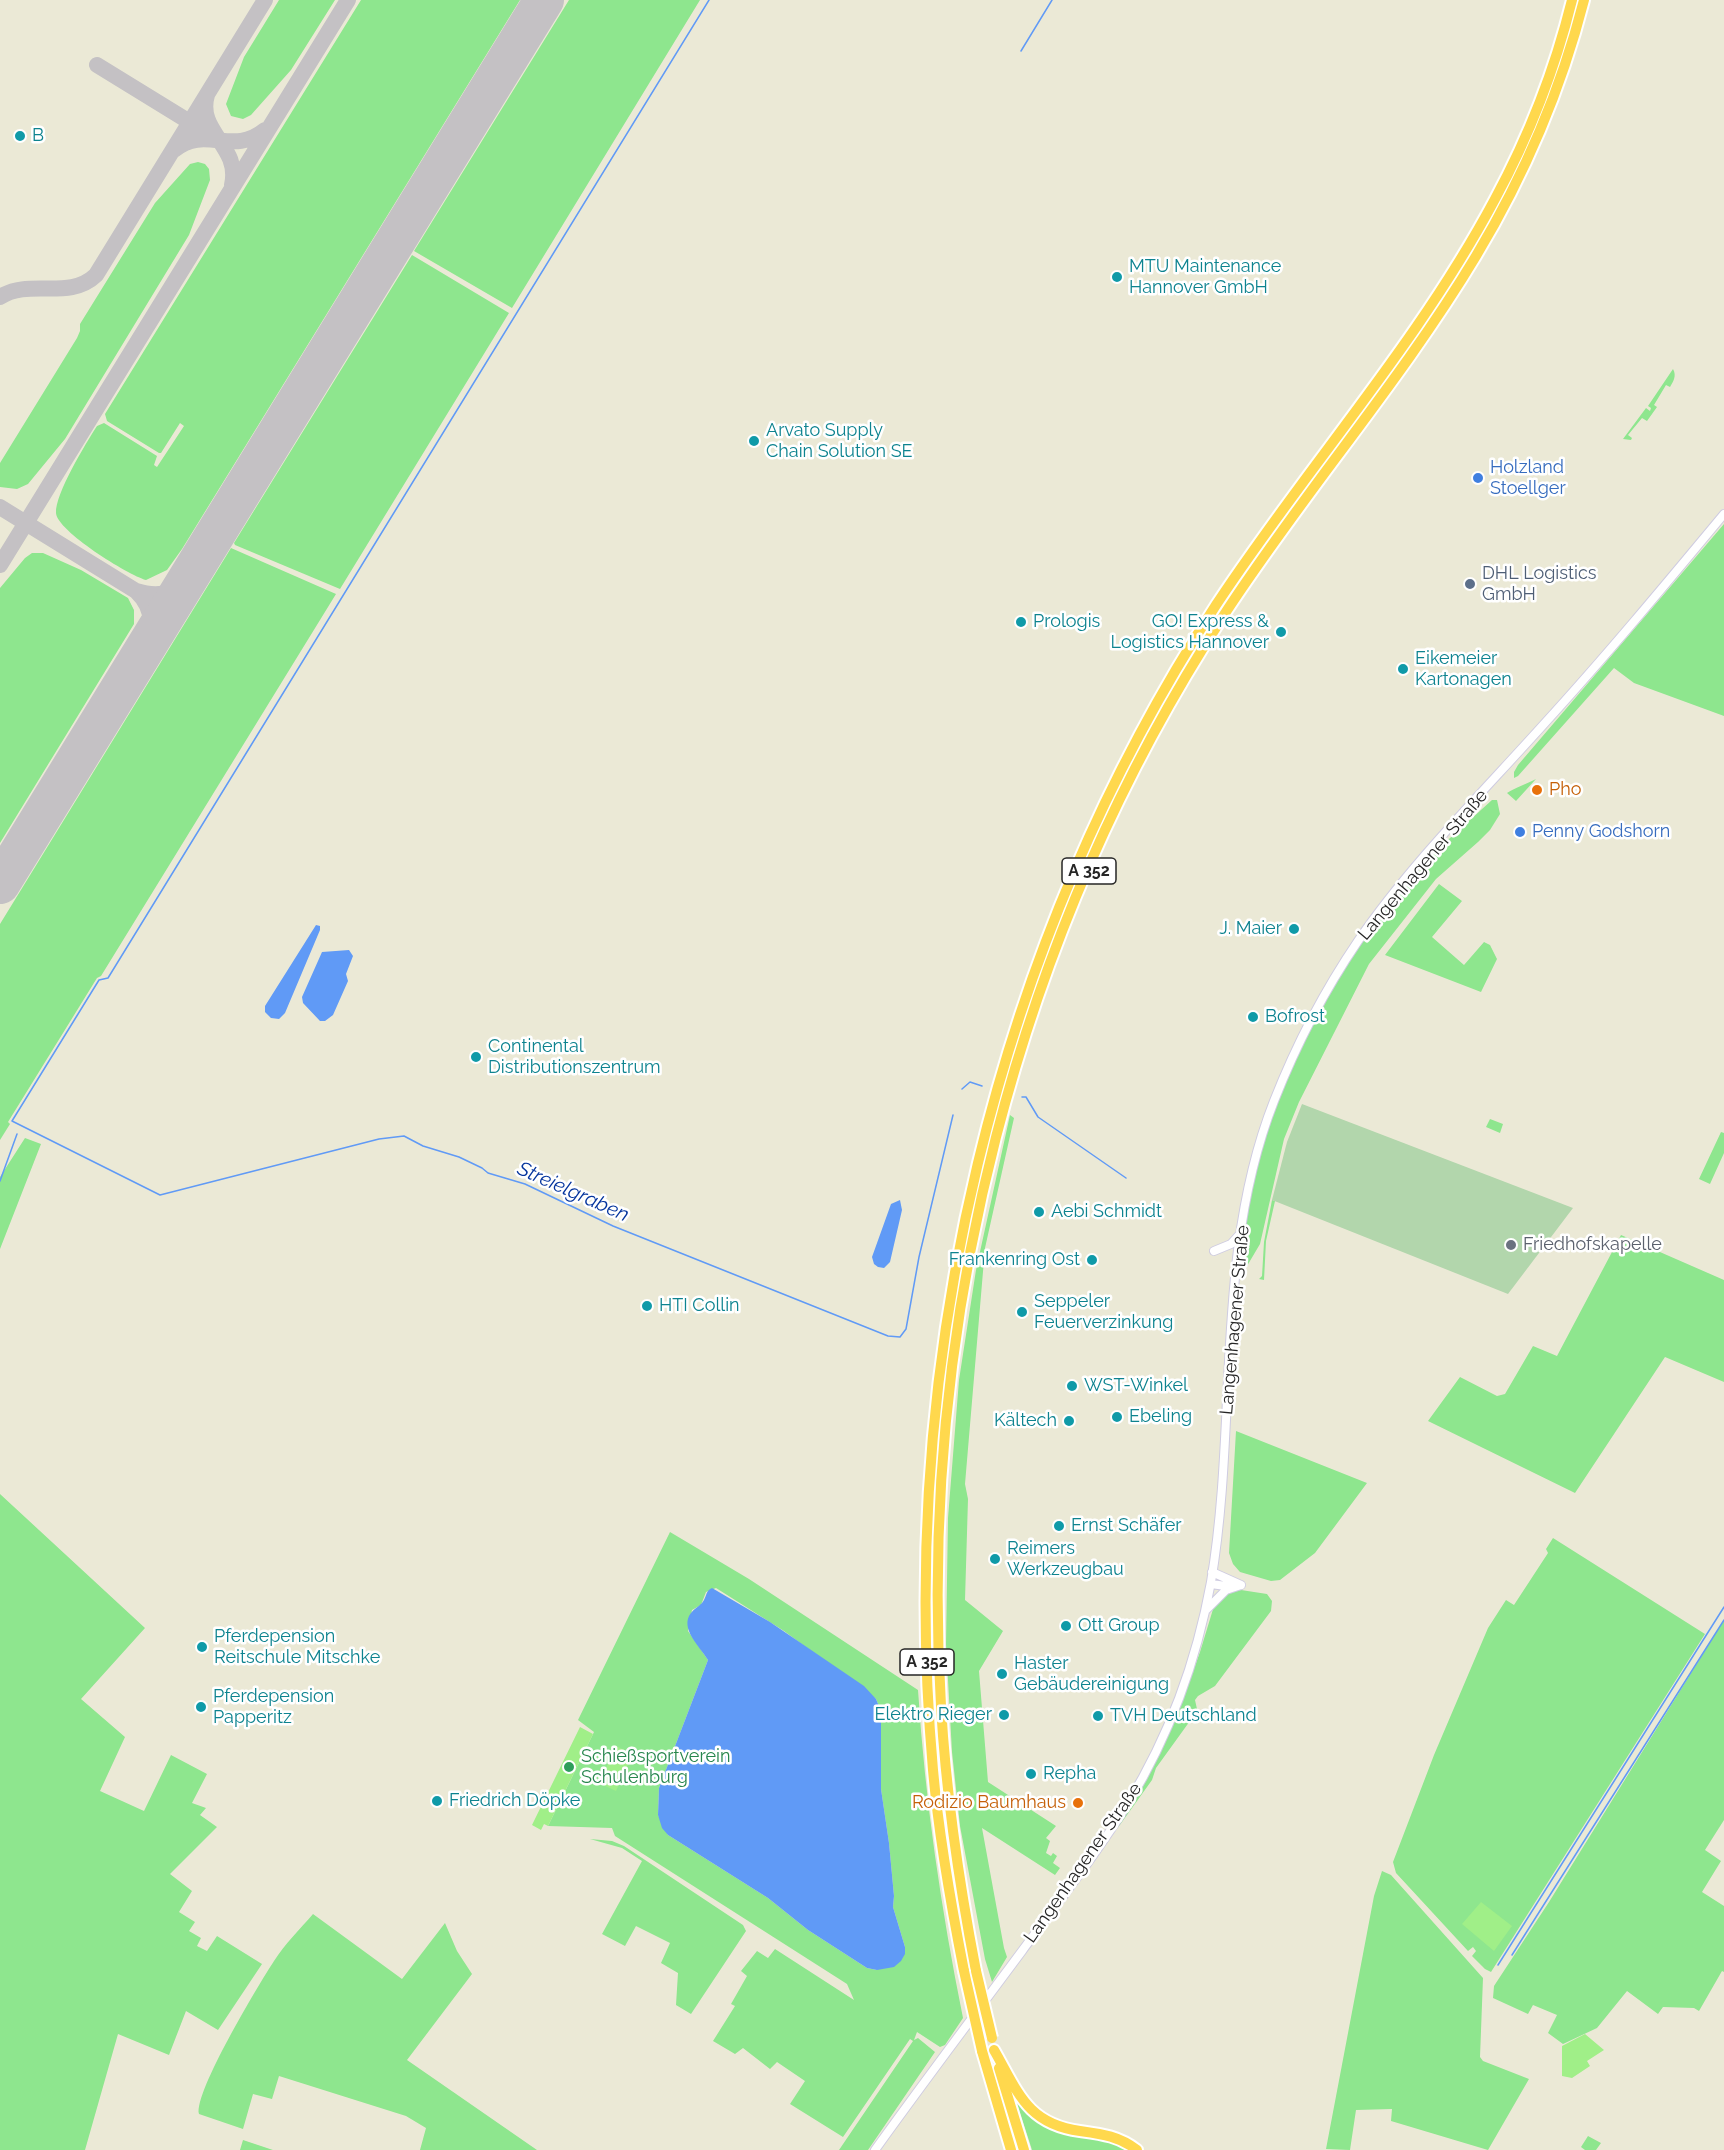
<!DOCTYPE html>
<meta charset="utf-8">
<style>
body{margin:0}
canvas{display:block;background:#ebe9d6}
</style>
<canvas width="1724" height="2150"></canvas>
<script>
const ctx = document.querySelector('canvas').getContext('2d');
ctx.lineJoin = 'round';
function fillPath(path, color) { ctx.fillStyle = color; ctx.fill(path, 'evenodd'); }
function stroke(path, color, width, dash) { ctx.strokeStyle = color; ctx.lineWidth = width; ctx.lineCap = dash ? 'butt' : 'round'; ctx.setLineDash(dash || []); ctx.stroke(path); }
function label(font, color, halo, rows, align = 'center') {
  ctx.font = font + ' Raleway,sans-serif'; ctx.lineWidth = 5; ctx.setLineDash([]); ctx.textBaseline = 'middle'; ctx.strokeStyle = halo; ctx.fillStyle = color; for (const [text, x, y, turn = 0] of rows) {
    ctx.save(); ctx.translate(x, y); ctx.rotate((+turn || 0) * Math.PI / 180); ctx.textAlign = isNaN(turn) ? turn : align; if (halo) ctx.strokeText(text, 0, 0); ctx.fillText(text, 0, 0); ctx.restore();
  }
}
fillPath(new Path2D(`
 M 279,0 L 335,0 L 291,70 L 251,115 L 243,119 L 231,116 L 226,104 L 244,57 Z
 M 361,0 L 520,0 L 182,549 L 167,570 L 146,580 C 128,575 57,531 56,513 C 55,494 86,443 97,426 L 104,423 L 157,456 L 154,465 L 157,467 L 184,426 L 180,423 L 161,453 L 159,453 L 107,421 L 105,414 Z
 M 569,0 L 700,0 L 512,308 L 414,251 Z
 M 198,162 L 205,164 L 209,169 L 210,180 L 189,235 L 65,439 L 28,484 L 17,489 L 0,487 L 0,463 L 77,338 L 80,331 L 80,324 L 155,203 L 190,164 Z
 M 412,255 L 509,313 L 340,589 L 235,545 L 234,543 Z
 M 1673,369 C 1677,376 1673,382 1670,387 L 1666,385 L 1654,405 L 1657,407 L 1647,421 L 1642,418 L 1628,435 L 1632,438 L 1631,440 L 1623,439 L 1646,408 L 1650,411 L 1651,408 L 1648,406 Z
 M 1724,524 L 1724,716 L 1634,683 L 1614,668 L 1518,776 L 1514,778 L 1514,772 L 1518,765 Z
 M 231,548 L 336,594 L 101,976 L 97,978 L 8,1122 L 10,1124 L 0,1140 L 0,924 Z
 M 32,553 L 43,553 L 81,570 L 128,598 L 134,610 L 134,624 L 0,843 L 0,588 L 25,558 Z
 M 1536,779 L 1516,801 L 1507,793 C 1514,788 1527,784 1536,779 Z
 M 1492,800 L 1497,800 L 1500,814 L 1490,830 L 1478,842 L 1436,879 L 1369,964 L 1299,1102 L 1284,1139 L 1260,1244 L 1247,1266 L 1244,1267 L 1242,1264 L 1244,1231 L 1257,1167 L 1275,1105 L 1307,1033 L 1334,984 L 1361,941 L 1439,848 Z
 M 1439,884 L 1462,901 L 1432,937 L 1464,965 L 1484,942 L 1490,945 L 1497,959 L 1481,992 L 1385,955 Z
 M 1010,1115 L 1014,1118 L 985,1248 L 965,1484 L 968,1499 L 965,1600 L 1003,1631 L 979,1671 L 988,1782 L 1056,1826 L 1046,1838 L 1050,1841 L 1046,1853 L 1051,1856 L 1053,1853 L 1057,1856 L 1053,1863 L 1060,1868 L 1055,1875 L 982,1828 L 1004,1948 L 1007,1957 L 992,1982 L 985,1959 L 960,1826 L 952,1752 L 946,1644 L 948,1518 L 959,1380 L 976,1270 Z
 M 1490,1119 L 1503,1124 L 1500,1133 L 1486,1127 Z
 M 1721,1132 L 1724,1133 L 1724,1153 L 1710,1184 L 1699,1179 Z
 M 25,1138 L 41,1144 L 0,1249 L 0,1177 Z
 M 1272,1200 L 1275,1201 L 1266,1241 L 1264,1280 L 1259,1279 L 1262,1276 L 1264,1242 Z
 M 1621,1235 L 1724,1280 L 1724,1382 L 1665,1357 L 1575,1493 L 1428,1421 L 1460,1377 L 1497,1396 L 1505,1394 L 1533,1346 L 1557,1356 Z
 M 1236,1431 L 1367,1483 L 1315,1553 L 1280,1580 L 1271,1581 L 1240,1572 L 1233,1564 L 1229,1553 Z
 M 0,1494 L 145,1628 L 81,1699 L 125,1737 L 100,1791 L 144,1811 L 171,1755 L 207,1774 L 192,1803 L 206,1808 L 200,1815 L 217,1827 L 170,1874 L 192,1891 L 179,1912 L 195,1922 L 189,1931 L 201,1938 L 197,1946 L 207,1951 L 217,1936 L 262,1964 L 218,2030 L 186,2011 L 169,2055 L 118,2034 L 85,2150 L 0,2150 Z
 M 670,1532 L 749,1579 L 918,1690 C 925,1800 941,1909 963,2018 L 945,2045 L 940,2047 L 917,2032 L 914,2040 L 918,2038 L 935,2052 L 868,2150 L 839,2150 L 913,2041 L 910,2039 L 843,2137 L 790,2104 L 805,2081 L 777,2062 L 770,2069 L 743,2048 L 735,2054 L 713,2041 L 735,2006 L 731,2004 L 747,1976 L 741,1971 L 757,1951 L 768,1958 L 775,1949 L 854,2000 L 847,1984 L 615,1836 L 612,1828 L 548,1826 L 594,1732 L 578,1720 ZM 716,1588 L 784,1631 L 876,1699 L 881,1711 L 881,1789 L 889,1843 L 894,1896 L 893,1907 L 905,1947 L 877,1970 L 867,1968 L 808,1930 L 768,1898 L 668,1835 L 658,1815 L 659,1788 L 708,1660 L 688,1631 L 692,1610 L 701,1605 L 706,1592 Z
 M 1553,1538 L 1705,1634 L 1491,1972 L 1485,1969 L 1472,1956 L 1476,1951 L 1473,1947 L 1468,1951 L 1396,1873 L 1393,1862 L 1434,1755 L 1488,1628 L 1506,1600 L 1514,1605 L 1548,1553 L 1546,1549 Z
 M 1241,1590 L 1267,1594 L 1272,1601 L 1271,1611 L 1215,1686 L 1198,1696 L 1195,1700 L 1197,1709 L 1195,1714 L 1156,1768 L 1152,1780 L 1117,1829 L 1160,1750 L 1182,1702 L 1200,1652 L 1214,1606 L 1229,1592 Z
 M 1724,1620 L 1724,1820 L 1705,1850 L 1721,1861 L 1702,1892 L 1724,1906 L 1724,1972 L 1722,1971 L 1699,2011 L 1694,2008 L 1663,2007 L 1658,2014 L 1627,1991 L 1597,2028 L 1563,2044 L 1548,2033 L 1557,2015 L 1533,2005 L 1528,2014 L 1493,1998 L 1494,1986 L 1549,1902 Z
 M 590,1839 L 612,1841 L 624,1846 L 743,1925 L 746,1931 L 691,2014 L 676,2005 L 678,1973 L 661,1963 L 670,1943 L 636,1926 L 625,1946 L 602,1934 L 642,1861 L 622,1848 Z
 M 1382,1871 L 1391,1875 L 1483,1978 L 1480,2057 L 1483,2061 L 1529,2079 L 1488,2150 L 1391,2121 L 1392,2109 L 1356,2110 L 1350,2150 L 1326,2149 L 1374,1896 Z
 M 313,1914 L 402,1979 L 445,1923 L 457,1951 L 472,1974 L 407,2060 L 537,2150 L 420,2150 L 426,2128 L 406,2116 L 279,2076 L 272,2099 L 253,2094 L 243,2129 L 199,2114 C 194,2092 259,1984 274,1961 C 285,1944 300,1929 313,1914 Z
 M 1015,2097 L 1033,2116 L 1106,2137 L 1134,2150 L 1032,2150 Z
 M 1588,2136 L 1601,2143 L 1596,2150 L 1585,2150 L 1581,2147 Z
 M 243,2140 L 273,2150 L 240,2150 Z`), '#8ee68e');
fillPath(new Path2D(`
 M 1302,1104 L 1573,1208 L 1508,1294 L 1272,1200 L 1287,1142 Z`), '#b2d6ac');
fillPath(new Path2D(`
 M 580,1727 L 593,1734 L 548,1826 L 544,1824 L 541,1830 L 532,1825 Z
 M 616,1746 L 633,1754 L 616,1791 L 599,1783 Z
 M 1481,1902 L 1512,1926 L 1494,1951 L 1462,1924 Z
 M 1585,2034 L 1604,2050 L 1587,2061 L 1590,2066 L 1572,2078 L 1562,2076 L 1562,2046 Z`), '#a0ef88');
fillPath(new Path2D(`
 M 316,925 L 320,926 L 320,930 L 285,1013 L 279,1019 L 271,1018 L 265,1012 L 265,1006 Z
 M 349,950 L 353,956 L 346,974 L 348,981 L 333,1015 L 325,1021 L 320,1021 L 303,1003 L 302,997 L 322,952 Z
 M 900,1200 L 902,1210 L 890,1262 L 884,1268 L 878,1267 L 874,1264 L 872,1257 L 891,1204 Z
 M 712,1588 L 770,1622 L 864,1686 L 876,1699 L 881,1711 L 881,1789 L 889,1843 L 894,1896 L 893,1907 L 905,1947 L 905,1954 L 901,1961 L 894,1967 L 877,1970 L 867,1968 L 808,1930 L 768,1898 L 668,1835 L 662,1828 L 658,1815 L 659,1788 L 708,1660 C 700,1647 679,1628 691,1613 C 694,1609 698,1607 702,1603 C 707,1597 705,1591 712,1588 Z`), '#609af6');
stroke(new Path2D(`
 M 709,0 L 108,978 L 99,980 L 12,1121 L 160,1195 L 379,1139 L 404,1136 L 423,1146 L 459,1157 L 482,1168 L 488,1173 L 525,1184 L 613,1226 L 888,1336 L 900,1337 L 906,1329 L 919,1257 L 953,1115
 M 1021,51 L 1052,0
 M 962,1089 L 970,1082 L 982,1086
 M 1022,1097 L 1026,1097 L 1038,1117 L 1126,1178
 M 0,1181 L 17,1134
 M 1512,1955 L 1724,1620
 M 1498,1965 L 1724,1607`), '#609af6', 1.5);
stroke(new Path2D(`
 M 97,65 L 219,140
 M 207,95 C 196,132 241,146 232,185
 M 174,150 C 206,124 232,157 265,130
 M 0,297 C 30,278 69,301 96,275 L 265,0
 M 0,507 L 136,591 C 165,600 178,591 194,568
 M 0,565 L 348,0
 M 136,591 C 153,607 155,627 145,648`), '#c4c1c4', 16);
stroke(new Path2D(`
 M 0,884 L 544,0`), '#c4c1c4', 40);
const secondary = new Path2D(`
 M 1214,1251 L 1231,1244 L 1241,1233
 M 1212,1572 L 1241,1585
 M 1211,1584 L 1233,1587
 M 1206,1610 L 1226,1590 L 1241,1585
 M 875,2150 C 923,2083 973,2017 1022,1951 C 1058,1902 1096,1855 1128,1803 C 1169,1736 1197,1659 1211,1582 C 1238,1423 1214,1253 1274,1101 C 1296,1045 1324,991 1358,941 C 1410,865 1482,793 1544,724 C 1606,656 1665,585 1724,514`);
const motorway = new Path2D(`
 M 964,1971 C 951,1905 939,1838 933,1770 C 897,1365 994,947 1216,605 C 1306,468 1418,344 1495,199 C 1529,136 1555,69 1572,0
 M 976,1971 C 959,1883 946,1795 941,1706 C 918,1326 1016,934 1224,615 C 1304,492 1401,381 1476,256 C 1524,176 1561,90 1584,0
 M 994,2050 C 1018,2092 1027,2124 1080,2131 C 1102,2134 1119,2136 1137,2150
 M 982,2051 L 1011,2150
 M 999,2068 L 1024,2150`);
stroke(secondary, '#cfcce1', 10);
stroke(motorway, '#fff', 14);
stroke(secondary, '#fff', 8);
stroke(motorway, '#ffd84d', 10);
const motorwayBridge = new Path2D(`
 M 964,1971 L 982,2051
 M 976,1971 L 992,2038`);
stroke(motorwayBridge, '#fff', 14, []);
stroke(motorwayBridge, '#ffd84d', 10);
for (const [x, y, r, color] of [
 [20,136,6,"#0f9aa8"],
 [1117,277,6,"#0f9aa8"],
 [754,441,6,"#0f9aa8"],
 [1478,478,6,"#3f7fe0"],
 [1470,584,6,"#5c6f8a"],
 [1021,622,6,"#0f9aa8"],
 [1281,632,6,"#0f9aa8"],
 [1403,669,6,"#0f9aa8"],
 [1537,790,6,"#e8710a"],
 [1520,832,6,"#3f7fe0"],
 [1294,929,6,"#0f9aa8"],
 [1253,1017,6,"#0f9aa8"],
 [476,1057,6,"#0f9aa8"],
 [1039,1212,6,"#0f9aa8"],
 [1511,1245,6,"#6b7280"],
 [1092,1260,6,"#0f9aa8"],
 [647,1306,6,"#0f9aa8"],
 [1022,1312,6,"#0f9aa8"],
 [1072,1386,6,"#0f9aa8"],
 [1117,1417,6,"#0f9aa8"],
 [1069,1421,6,"#0f9aa8"],
 [1059,1526,6,"#0f9aa8"],
 [995,1559,6,"#0f9aa8"],
 [1066,1626,6,"#0f9aa8"],
 [202,1647,6,"#0f9aa8"],
 [1002,1674,6,"#0f9aa8"],
 [201,1707,6,"#0f9aa8"],
 [1004,1715,6,"#0f9aa8"],
 [1098,1716,6,"#0f9aa8"],
 [569,1767,6,"#2e9e5b"],
 [1031,1774,6,"#0f9aa8"],
 [437,1801,6,"#0f9aa8"],
 [1078,1803,6,"#e8710a"]
]) { const dot = new Path2D(); dot.arc(x, y, r, 0, 2 * Math.PI); ctx.fillStyle = color; ctx.fill(dot); stroke(dot, '#fff', 2); }
for (const [x, y, w] of [
 [1089,871,54],
 [927,1662,54]
]) { const box = new Path2D(); box.roundRect(x - w / 2, y - 13, w, 26, 4.5); ctx.fillStyle = '#fff'; ctx.fill(box); stroke(box, '#262626', 1.5); }
label('bold 16px', '#262626', null, [
 ["A 352",1089,871],
 ["A 352",927,1662]
]);
label('18px', '#0d838f', '#fff', [
 ["B",32,136],
 ["MTU Maintenance",1129,267],
 ["Hannover GmbH",1129,288],
 ["Arvato Supply",766,431],
 ["Chain Solution SE",766,452],
 ["Prologis",1033,622],
 ["GO! Express &",1269,622,"right"],
 ["Logistics Hannover",1269,643,"right"],
 ["Eikemeier",1415,659],
 ["Kartonagen",1415,680],
 ["J. Maier",1282,929,"right"],
 ["Bofrost",1265,1017],
 ["Continental",488,1047],
 ["Distributionszentrum",488,1068],
 ["Aebi Schmidt",1051,1212],
 ["Frankenring Ost",1080,1260,"right"],
 ["Seppeler",1034,1302],
 ["Feuerverzinkung",1034,1323],
 ["HTI Collin",659,1306],
 ["WST-Winkel",1084,1386],
 ["Ebeling",1129,1417],
 ["Kältech",1057,1421,"right"],
 ["Ernst Schäfer",1071,1526],
 ["Reimers",1007,1549],
 ["Werkzeugbau",1007,1570],
 ["Ott Group",1078,1626],
 ["Pferdepension",214,1637],
 ["Reitschule Mitschke",214,1658],
 ["Haster",1014,1664],
 ["Gebäudereinigung",1014,1685],
 ["Pferdepension",213,1697],
 ["Papperitz",213,1718],
 ["Elektro Rieger",992,1715,"right"],
 ["TVH Deutschland",1110,1716],
 ["Repha",1043,1774],
 ["Friedrich Döpke",449,1801]
], 'left');
label('18px', '#366cbe', '#fff', [
 ["Holzland",1490,468],
 ["Stoellger",1490,489],
 ["Penny Godshorn",1532,832]
], 'left');
label('18px', '#4e5e75', '#fff', [
 ["DHL Logistics",1482,574],
 ["GmbH",1482,595]
], 'left');
label('18px', '#c56008', '#fff', [
 ["Pho",1549,790],
 ["Rodizio Baumhaus",1066,1803,"right"]
], 'left');
label('18px', '#262626', '#fff', [
 ["Langenhagener Straße",1423,865,-50],
 ["Langenhagener Straße",1235,1320,-85],
 ["Langenhagener Straße",1083,1863,-55]
]);
label('18px', '#5b616d', '#fff', [
 ["Friedhofskapelle",1523,1245]
], 'left');
label('18px', '#27864d', '#fff', [
 ["Schießsportverein",581,1757],
 ["Schulenburg",581,1778]
], 'left');
label('italic 20px', '#04349d', '#fff', [
 ["Streielgraben",573,1192,24]
]);
</script>
